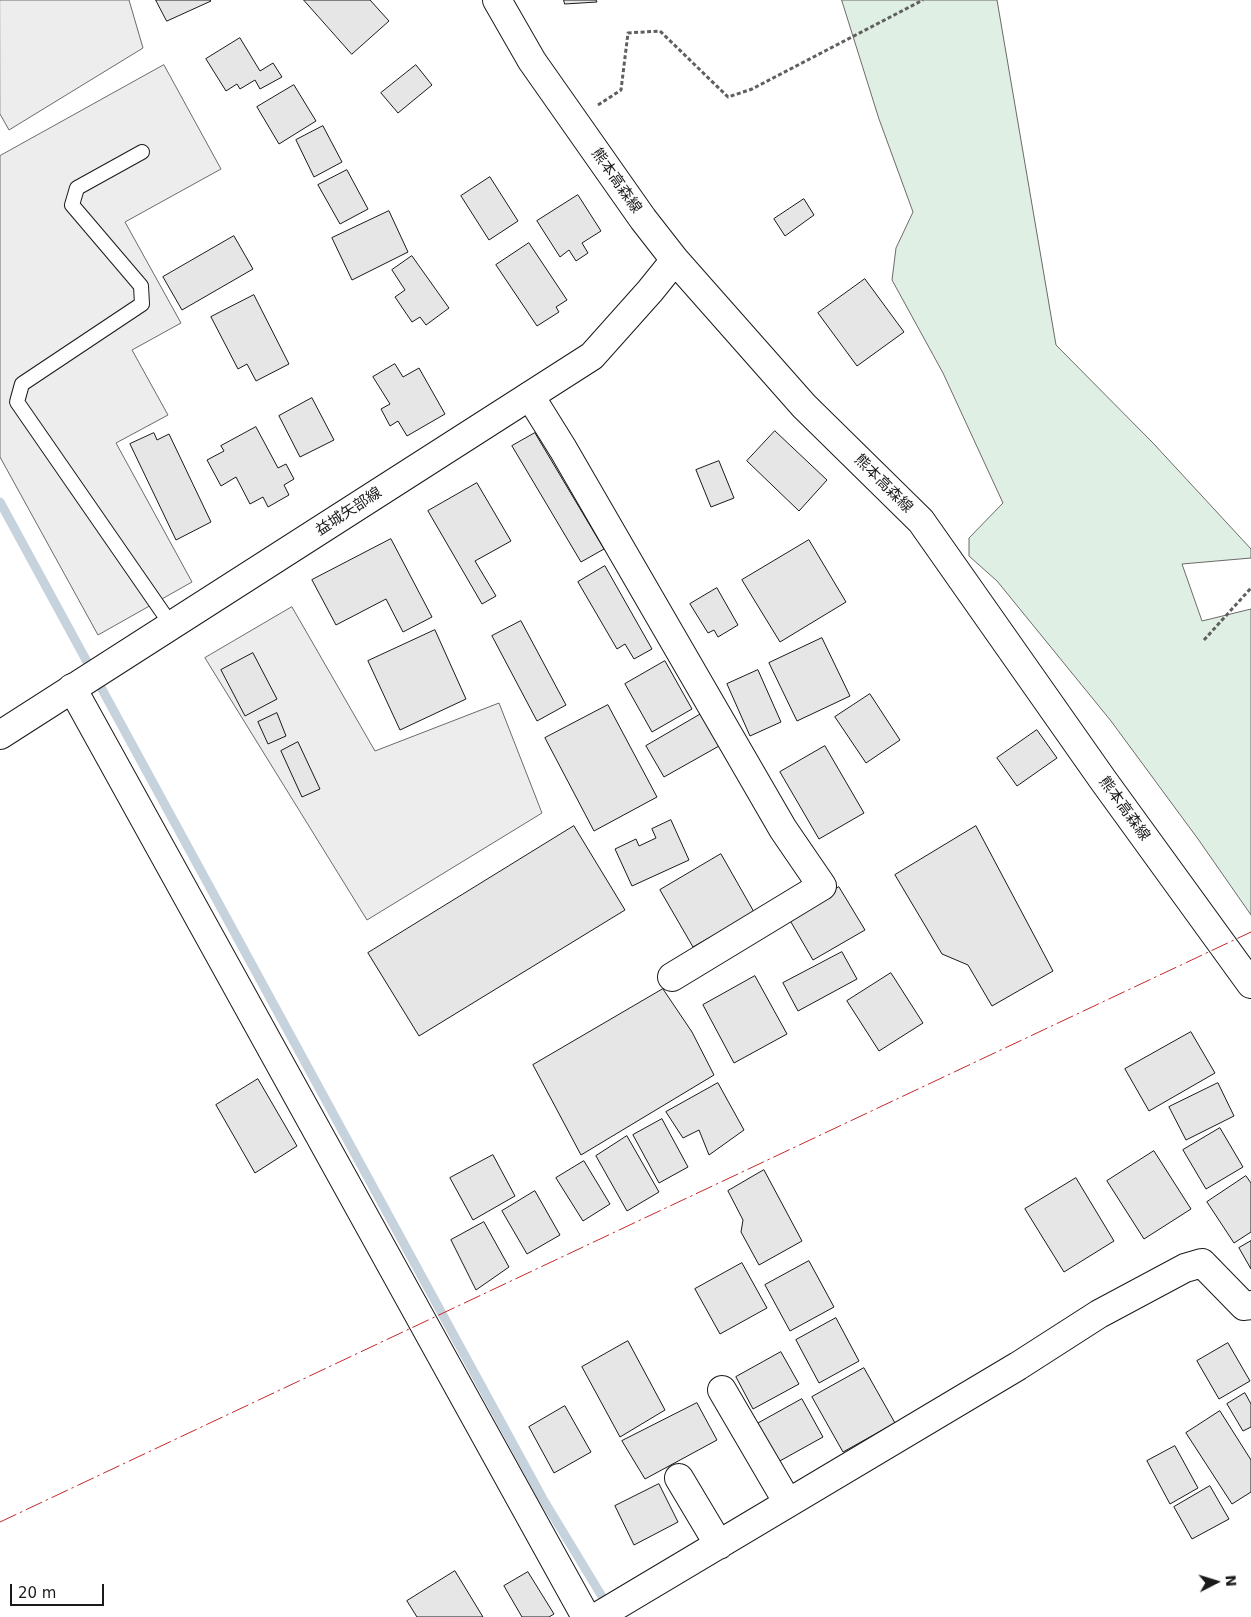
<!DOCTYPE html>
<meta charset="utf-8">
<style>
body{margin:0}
#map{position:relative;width:1251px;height:1617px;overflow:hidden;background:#fff;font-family:"DejaVu Sans",sans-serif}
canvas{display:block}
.north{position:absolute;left:1191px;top:1557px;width:50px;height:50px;-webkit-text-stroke:4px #fff;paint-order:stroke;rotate:85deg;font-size:14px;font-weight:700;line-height:20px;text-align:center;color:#1a1a1a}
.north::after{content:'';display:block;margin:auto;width:18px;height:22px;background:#1a1a1a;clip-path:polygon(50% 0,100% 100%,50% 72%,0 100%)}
.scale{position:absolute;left:10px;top:1584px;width:94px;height:22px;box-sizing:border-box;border:2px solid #1a1a1a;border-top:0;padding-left:6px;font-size:15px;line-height:18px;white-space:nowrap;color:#1a1a1a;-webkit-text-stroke:4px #fff;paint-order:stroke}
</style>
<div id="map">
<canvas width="1251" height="1617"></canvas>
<div class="north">N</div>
<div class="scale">20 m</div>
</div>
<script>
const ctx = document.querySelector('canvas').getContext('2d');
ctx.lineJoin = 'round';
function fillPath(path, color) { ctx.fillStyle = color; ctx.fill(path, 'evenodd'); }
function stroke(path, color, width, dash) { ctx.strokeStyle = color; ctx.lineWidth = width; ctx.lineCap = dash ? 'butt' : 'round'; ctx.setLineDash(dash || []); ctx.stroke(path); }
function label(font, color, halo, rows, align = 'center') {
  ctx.font = font + ' "DejaVu Sans","Noto Sans JP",sans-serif'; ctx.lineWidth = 4; ctx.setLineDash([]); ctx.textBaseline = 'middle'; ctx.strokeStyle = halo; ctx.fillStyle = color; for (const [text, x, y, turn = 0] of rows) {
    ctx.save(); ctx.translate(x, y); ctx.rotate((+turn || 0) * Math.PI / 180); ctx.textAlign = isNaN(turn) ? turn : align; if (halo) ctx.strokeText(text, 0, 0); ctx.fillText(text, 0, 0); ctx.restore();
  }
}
const green = new Path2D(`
 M 842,0 L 997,0 L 1056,345 L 1153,443 L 1251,549 L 1251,558 L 1182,564 L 1202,621 L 1251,609 L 1251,915 L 1198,839 L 1111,721 L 997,581 L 969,556 L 969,538 L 1003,503 L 943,373 L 892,280 L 896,248 L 913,212 L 879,119 Z`);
fillPath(green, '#e0efe3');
stroke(green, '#6a6a6a', 1);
const parking = new Path2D(`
 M 0,0 L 129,0 L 143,48 L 9,130 L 0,114 Z
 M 164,65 L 221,169 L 125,222 L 181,323 L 132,350 L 168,415 L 116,443 L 192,582 L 98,635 L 0,457 L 0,156 Z
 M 292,607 L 375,751 L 499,703 L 542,813 L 367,920 L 205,658 Z`);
fillPath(parking, '#ededed');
stroke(parking, '#6a6a6a', 1);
stroke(new Path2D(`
 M 0,502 L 543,1499 L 609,1608`), '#c6d2dc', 9);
const building = new Path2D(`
 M 156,0 L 210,0 L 211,1 L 167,21 Z
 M 304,0 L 370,0 L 389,21 L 352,54 Z
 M 564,0 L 596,0 L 597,2 L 565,4 Z
 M 240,38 L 260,71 L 273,63 L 282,77 L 260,89 L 255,80 L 240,89 L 237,84 L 226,91 L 206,59 Z
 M 416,65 L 432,85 L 398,113 L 381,93 Z
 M 294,85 L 316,121 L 279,144 L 257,107 Z
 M 323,126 L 342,162 L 314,177 L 296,140 Z
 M 347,170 L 368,209 L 340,224 L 318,185 Z
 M 490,177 L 518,221 L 489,240 L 461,196 Z
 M 578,195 L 601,231 L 582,243 L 588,253 L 576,261 L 569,250 L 560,257 L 537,221 Z
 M 804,199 L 814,215 L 785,236 L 774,219 Z
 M 389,211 L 408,252 L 352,280 L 332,238 Z
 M 234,236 L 253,269 L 182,310 L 163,277 Z
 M 529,243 L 567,300 L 556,307 L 559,312 L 537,326 L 496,265 Z
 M 412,256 L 449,308 L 426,325 L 420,317 L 412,322 L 395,297 L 405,290 L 392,270 Z
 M 865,279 L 904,332 L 857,366 L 818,313 Z
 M 254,295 L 289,364 L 256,381 L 247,364 L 238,369 L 211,317 Z
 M 395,364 L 403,377 L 419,368 L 445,414 L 407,436 L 398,421 L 390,426 L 381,409 L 390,404 L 373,377 Z
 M 312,398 L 334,440 L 300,457 L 279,416 Z
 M 256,427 L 278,468 L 286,464 L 294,479 L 284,485 L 289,495 L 268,507 L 263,497 L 250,504 L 236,477 L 221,486 L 207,460 L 224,451 L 221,446 Z
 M 775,431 L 827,480 L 799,511 L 747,461 Z
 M 154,433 L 157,440 L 169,434 L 211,522 L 176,540 L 130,444 Z
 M 535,433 L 604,549 L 581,562 L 512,446 Z
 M 719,461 L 734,498 L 711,507 L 696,470 Z
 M 477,483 L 511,541 L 475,561 L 496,596 L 482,604 L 428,511 Z
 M 391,539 L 432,617 L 403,632 L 386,599 L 336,625 L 312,580 Z
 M 809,540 L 846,602 L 780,642 L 742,580 Z
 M 605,566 L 652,649 L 634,659 L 625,644 L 617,649 L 578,582 Z
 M 717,588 L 738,625 L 718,637 L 714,630 L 708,633 L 690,604 Z
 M 521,621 L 566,705 L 537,721 L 492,636 Z
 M 435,630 L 466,699 L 400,730 L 368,661 Z
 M 822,638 L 850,696 L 797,721 L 769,663 Z
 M 253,653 L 277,699 L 245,716 L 221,670 Z
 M 665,661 L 692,709 L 652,732 L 625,684 Z
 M 758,670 L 781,722 L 750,736 L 727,684 Z
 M 870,694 L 900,740 L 866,763 L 835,717 Z
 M 608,705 L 657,797 L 594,831 L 545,738 Z
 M 277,713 L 286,736 L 268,744 L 258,722 Z
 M 701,714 L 719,746 L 664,777 L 646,746 Z
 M 1037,730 L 1057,758 L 1017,786 L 997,758 Z
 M 298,742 L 320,789 L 302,797 L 281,751 Z
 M 825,746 L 864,813 L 819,839 L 780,772 Z
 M 671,820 L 689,860 L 632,886 L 615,849 L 636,839 L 639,846 L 656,838 L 652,829 Z
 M 574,826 L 625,910 L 419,1036 L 368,953 Z
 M 976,826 L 1053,971 L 992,1006 L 968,965 L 942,954 L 895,875 Z
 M 721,854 L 754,912 L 693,947 L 660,890 Z
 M 839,887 L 865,930 L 813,960 L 788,917 Z
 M 842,952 L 857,979 L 798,1011 L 783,983 Z
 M 891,973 L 923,1023 L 879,1051 L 847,1001 Z
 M 755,976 L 787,1034 L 734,1063 L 703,1005 Z
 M 663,989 L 692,1032 L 714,1075 L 581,1155 L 533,1065 Z
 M 1191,1032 L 1215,1073 L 1149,1111 L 1125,1069 Z
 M 258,1079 L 297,1146 L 255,1173 L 216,1105 Z
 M 718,1083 L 744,1130 L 709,1155 L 699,1130 L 683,1138 L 666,1112 Z
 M 1218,1083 L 1234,1116 L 1186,1140 L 1169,1107 Z
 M 662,1119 L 688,1167 L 659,1183 L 633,1135 Z
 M 1220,1128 L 1243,1167 L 1206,1189 L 1183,1150 Z
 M 627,1136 L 659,1192 L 627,1211 L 596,1156 Z
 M 1154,1151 L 1191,1209 L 1144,1239 L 1107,1181 Z
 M 493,1155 L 515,1196 L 473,1220 L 450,1178 Z
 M 584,1161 L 610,1204 L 583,1221 L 556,1178 Z
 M 764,1170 L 802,1241 L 759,1265 L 741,1232 L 743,1220 L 728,1191 Z
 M 1246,1176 L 1251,1183 L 1251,1232 L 1234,1243 L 1207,1202 Z
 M 1076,1178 L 1114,1241 L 1064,1272 L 1025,1209 Z
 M 535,1191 L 560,1235 L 527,1254 L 502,1211 Z
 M 484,1222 L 509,1267 L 476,1290 L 451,1240 Z
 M 1251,1241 L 1251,1269 L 1239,1248 Z
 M 809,1261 L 834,1307 L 790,1331 L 765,1285 Z
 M 742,1263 L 767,1308 L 720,1334 L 695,1289 Z
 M 836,1318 L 859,1361 L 819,1383 L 796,1340 Z
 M 628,1341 L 665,1410 L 620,1437 L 582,1367 Z
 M 1228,1343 L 1250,1381 L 1219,1399 L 1197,1361 Z
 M 781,1352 L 799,1384 L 753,1409 L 736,1377 Z
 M 864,1368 L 895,1423 L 843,1452 L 812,1397 Z
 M 1245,1393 L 1251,1404 L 1251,1427 L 1243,1431 L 1227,1404 Z
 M 802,1399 L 823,1437 L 778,1462 L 757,1424 Z
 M 697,1403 L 717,1440 L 645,1479 L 622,1441 Z
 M 565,1406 L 591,1452 L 554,1473 L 529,1427 Z
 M 1220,1411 L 1251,1460 L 1251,1492 L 1232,1504 L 1186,1433 Z
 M 1175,1446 L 1198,1488 L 1170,1504 L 1147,1461 Z
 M 659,1484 L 678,1522 L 634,1545 L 615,1506 Z
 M 1210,1486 L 1229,1519 L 1192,1539 L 1174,1507 Z
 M 455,1571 L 483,1617 L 417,1617 L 407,1601 Z
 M 528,1572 L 554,1614 L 549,1617 L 522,1617 L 504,1586 Z`);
fillPath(building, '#e6e6e6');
stroke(building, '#1a1a1a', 1);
const lane = new Path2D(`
 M 142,152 L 77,188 L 72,205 L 141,286 L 142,304 L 22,384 L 17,402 L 172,626`);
const street = new Path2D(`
 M 530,396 L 563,449 L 783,829 L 822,886 L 672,977
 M 72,688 L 586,1617
 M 722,1390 L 788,1503
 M 679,1478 L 719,1545
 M 597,1617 L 1018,1366 L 1099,1314 L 1185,1268 L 1202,1263 L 1244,1306 L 1251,1305`);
const primary = new Path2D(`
 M 497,0 L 532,61 L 643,219 L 675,260 L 804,406 L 921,521 L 1103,780 L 1251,984
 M 0,735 L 592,356 L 650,291 L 675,260`);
stroke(lane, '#1a1a1a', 16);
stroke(street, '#1a1a1a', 30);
stroke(primary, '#1a1a1a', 30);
stroke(new Path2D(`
 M 598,105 L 621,90 L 628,33 L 660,31 L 728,97 L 752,89 L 923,0
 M 1204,640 L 1251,588`), '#5f5f5f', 3, [4, 2.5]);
stroke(lane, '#fff', 14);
stroke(street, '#fff', 28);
stroke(primary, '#fff', 28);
stroke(new Path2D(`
 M 0,1522 L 1251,932`), '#c62828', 1, [18, 4, 2.5, 4]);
label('15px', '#1a1a1a', '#fff', [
 ["熊本高森線",616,181,55],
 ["熊本高森線",883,484,45],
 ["益城矢部線",349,512,-33],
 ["熊本高森線",1124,809,54]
]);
</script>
